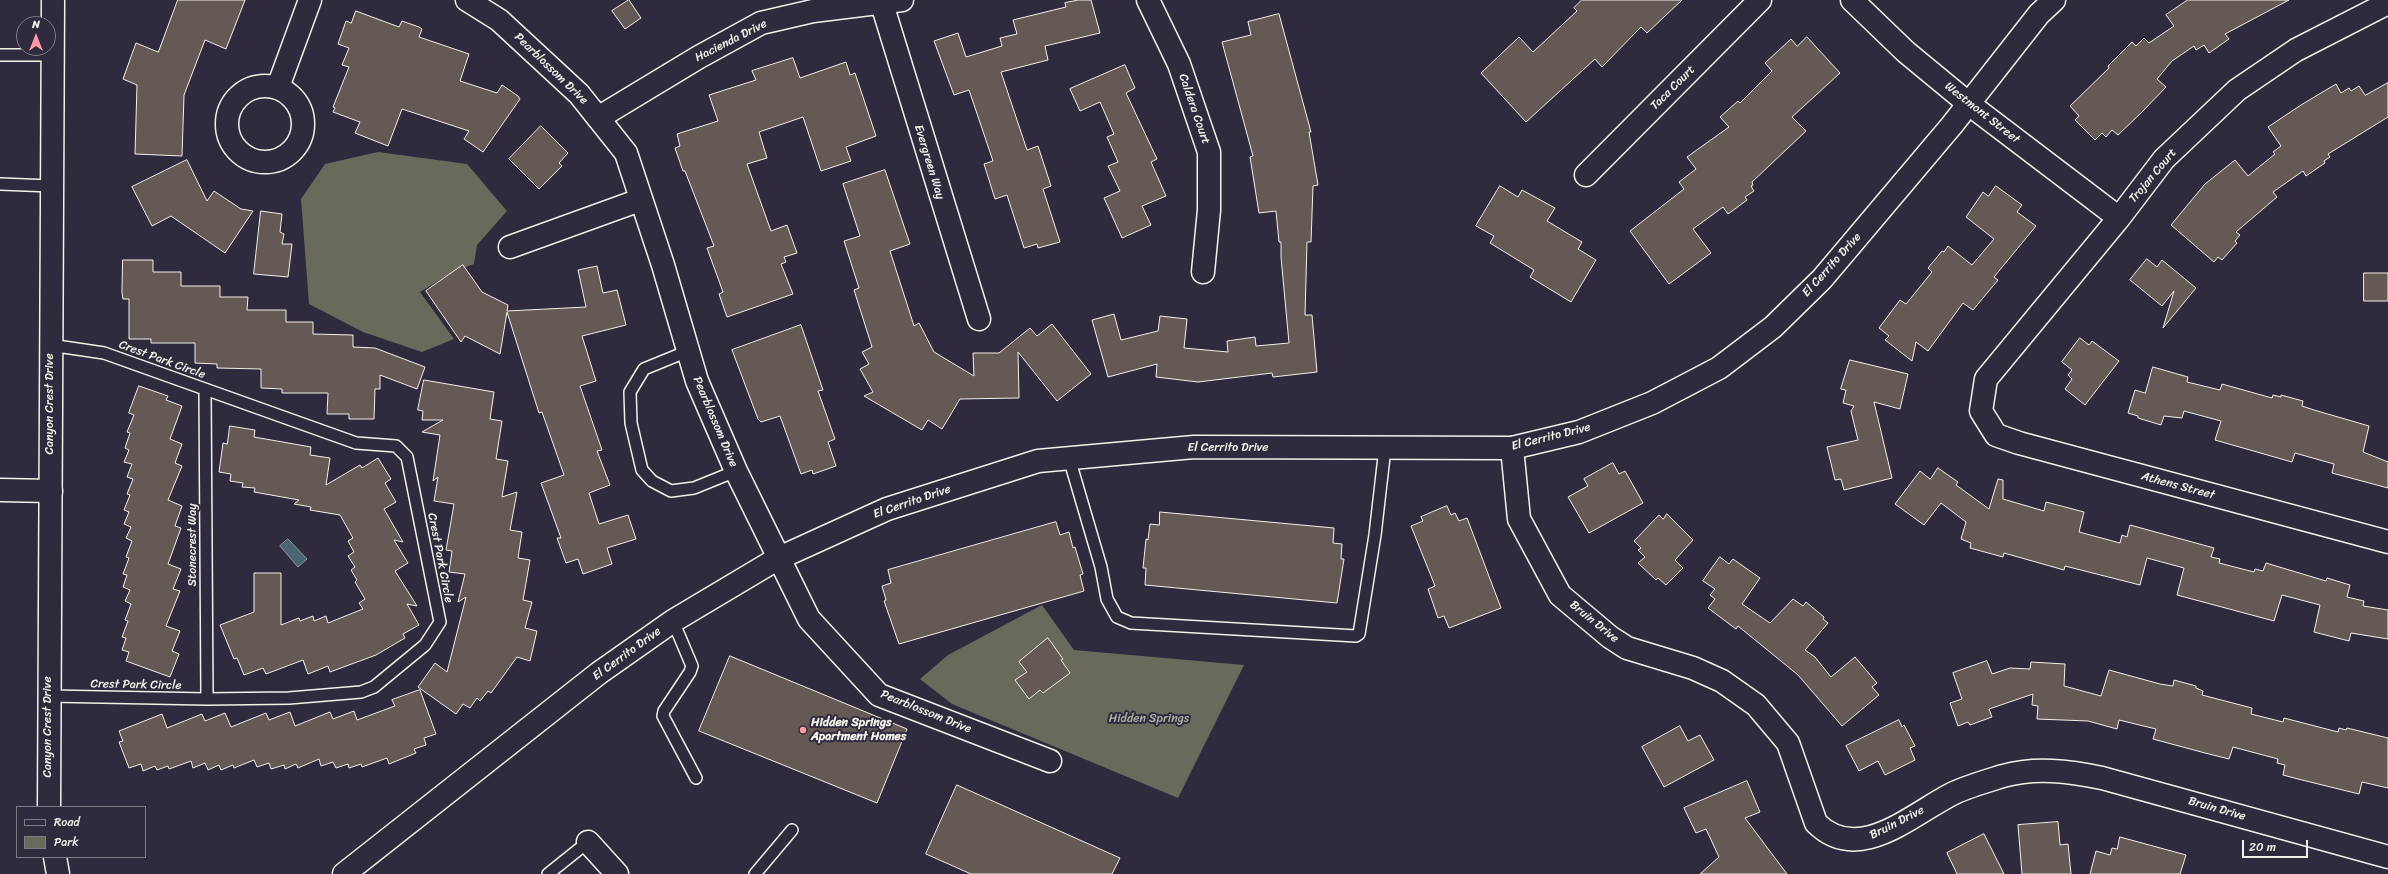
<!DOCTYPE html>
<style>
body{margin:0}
#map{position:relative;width:2388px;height:874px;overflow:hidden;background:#2f2a3d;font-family:Sriracha,sans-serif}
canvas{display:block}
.legend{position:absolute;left:16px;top:806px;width:130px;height:52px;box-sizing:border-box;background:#2f2a3d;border:1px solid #7e7a81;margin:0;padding:5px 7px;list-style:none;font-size:12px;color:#f4f1e8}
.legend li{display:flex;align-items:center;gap:8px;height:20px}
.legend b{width:20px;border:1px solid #7e7a81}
.north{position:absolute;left:16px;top:16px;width:40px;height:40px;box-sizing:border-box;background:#2f2a3d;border:1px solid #7e7a81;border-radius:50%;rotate:0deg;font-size:11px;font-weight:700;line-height:16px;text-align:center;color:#f4f1e8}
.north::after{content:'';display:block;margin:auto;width:14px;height:18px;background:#ff9aa2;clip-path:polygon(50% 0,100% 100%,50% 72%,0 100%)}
.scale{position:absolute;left:2242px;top:840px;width:66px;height:18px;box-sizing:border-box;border:2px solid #f4f1e8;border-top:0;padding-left:5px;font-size:12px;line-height:14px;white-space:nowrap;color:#f4f1e8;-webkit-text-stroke:3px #2f2a3d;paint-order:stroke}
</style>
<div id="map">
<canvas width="2388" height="874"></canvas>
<ul class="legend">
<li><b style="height:5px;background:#2f2a3d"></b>Road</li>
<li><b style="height:11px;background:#696a5b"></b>Park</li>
</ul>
<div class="north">N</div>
<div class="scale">20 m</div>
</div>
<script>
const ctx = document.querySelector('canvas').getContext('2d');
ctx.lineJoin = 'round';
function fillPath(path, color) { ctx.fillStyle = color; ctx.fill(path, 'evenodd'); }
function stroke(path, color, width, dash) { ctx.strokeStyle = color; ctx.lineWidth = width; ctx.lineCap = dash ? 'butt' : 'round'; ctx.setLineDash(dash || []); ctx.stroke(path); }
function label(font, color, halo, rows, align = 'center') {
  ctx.font = font + ' Sriracha,sans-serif'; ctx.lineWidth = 4; ctx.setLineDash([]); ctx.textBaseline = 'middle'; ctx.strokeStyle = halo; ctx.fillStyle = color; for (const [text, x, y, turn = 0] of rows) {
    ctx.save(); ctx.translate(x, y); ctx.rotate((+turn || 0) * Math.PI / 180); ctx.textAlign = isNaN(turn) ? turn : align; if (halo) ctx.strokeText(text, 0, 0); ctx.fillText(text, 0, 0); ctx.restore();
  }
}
fillPath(new Path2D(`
 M 378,152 L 467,164 L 507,211 L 477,245 L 474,264 L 455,271 L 420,292 L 454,339 L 422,352 L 363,332 L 309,304 L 301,199 L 325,164 Z
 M 1042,605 L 1074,650 L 1244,665 L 1178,798 L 952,704 L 920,679 L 948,655 Z`), '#696a5b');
const water = new Path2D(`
 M 288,539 L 307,559 L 298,567 L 280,546 Z`);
fillPath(water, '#4b6473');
stroke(water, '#8f9ca2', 1);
const building = new Path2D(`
 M 178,0 L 245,0 L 226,49 L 205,40 L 184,95 L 182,156 L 135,154 L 137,85 L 123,79 L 136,43 L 158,52 Z
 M 629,0 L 641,18 L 625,29 L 612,11 Z
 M 1079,0 L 1091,0 L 1100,33 L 1045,46 L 1048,60 L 1001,72 L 1027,150 L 1038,146 L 1051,186 L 1043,189 L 1060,242 L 1038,248 L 1037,244 L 1024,248 L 1007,195 L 995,199 L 984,164 L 993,161 L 969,90 L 954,95 L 934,41 L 958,33 L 966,57 L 1002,46 L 1000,38 L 1017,34 L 1013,20 L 1066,7 L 1065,3 Z
 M 1582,0 L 1682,0 L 1647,33 L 1641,27 L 1602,67 L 1595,59 L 1526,122 L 1481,73 L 1519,37 L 1533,52 L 1577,11 L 1574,8 Z
 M 2188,0 L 2289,0 L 2225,34 L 2229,39 L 2209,53 L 2204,45 L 2196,50 L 2194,46 L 2172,61 L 2157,79 L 2166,87 L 2142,112 L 2118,135 L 2112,130 L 2106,137 L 2102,133 L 2095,140 L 2075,120 L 2079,116 L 2070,106 L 2109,68 L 2108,66 L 2132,42 L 2136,46 L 2144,38 L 2149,43 L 2174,26 L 2166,15 Z
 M 356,11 L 399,27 L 402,21 L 419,27 L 422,29 L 419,37 L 469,54 L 460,81 L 497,93 L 502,85 L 518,96 L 520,99 L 483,152 L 464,139 L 469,131 L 402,109 L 388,146 L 355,133 L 360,122 L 333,112 L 335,108 L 333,107 L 349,67 L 342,65 L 349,48 L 338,44 L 346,21 L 351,23 Z
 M 1279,14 L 1311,132 L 1309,132 L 1318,185 L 1313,186 L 1311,242 L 1307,242 L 1305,315 L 1312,315 L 1317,372 L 1273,377 L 1272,373 L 1198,382 L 1156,377 L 1157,364 L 1108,377 L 1092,320 L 1114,314 L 1121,340 L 1158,331 L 1160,316 L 1187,319 L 1184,348 L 1228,352 L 1227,341 L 1255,337 L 1256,346 L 1289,343 L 1281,257 L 1281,242 L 1279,242 L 1276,211 L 1259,213 L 1250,157 L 1253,156 L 1222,42 L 1251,35 L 1248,22 Z
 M 1807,37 L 1840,73 L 1792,117 L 1806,131 L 1752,182 L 1753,185 L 1751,186 L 1754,191 L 1745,197 L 1747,200 L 1728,214 L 1723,207 L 1693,229 L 1711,253 L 1669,284 L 1630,231 L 1684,189 L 1679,182 L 1696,169 L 1687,157 L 1729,127 L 1720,117 L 1738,101 L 1740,103 L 1772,71 L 1765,63 L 1791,39 L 1797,46 Z
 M 793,58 L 800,78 L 846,62 L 850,75 L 855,73 L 876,136 L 846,147 L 851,161 L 821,171 L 803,117 L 759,132 L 767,158 L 747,164 L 771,231 L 787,225 L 797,253 L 784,257 L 786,262 L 781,264 L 793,294 L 727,317 L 719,294 L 723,292 L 707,248 L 714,246 L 685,171 L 683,171 L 675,148 L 680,146 L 677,134 L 718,121 L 709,95 L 756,80 L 752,71 Z
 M 1125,65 L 1135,88 L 1126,93 L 1157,159 L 1151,162 L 1166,196 L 1142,206 L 1151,225 L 1122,238 L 1104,198 L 1120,191 L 1108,166 L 1118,162 L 1107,137 L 1114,134 L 1100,102 L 1080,111 L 1070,89 Z
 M 2388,83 L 2388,117 L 2328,154 L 2330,157 L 2324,161 L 2325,163 L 2306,176 L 2303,171 L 2273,192 L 2277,197 L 2236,232 L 2240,235 L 2235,241 L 2237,243 L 2222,260 L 2218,257 L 2214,262 L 2171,225 L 2205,184 L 2235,160 L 2248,176 L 2275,154 L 2273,152 L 2281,146 L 2268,127 L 2301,105 L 2336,84 L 2341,93 L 2349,88 L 2351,91 L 2359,86 L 2365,95 Z
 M 541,126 L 568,153 L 559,163 L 562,166 L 539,189 L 509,159 Z
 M 187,160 L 207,201 L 214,191 L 241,209 L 253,211 L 225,253 L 171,216 L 152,226 L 132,187 Z
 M 885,170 L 910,244 L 890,251 L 914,326 L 919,323 L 934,352 L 974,376 L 973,353 L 999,353 L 1030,328 L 1037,336 L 1052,324 L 1091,374 L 1057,401 L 1018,352 L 1019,398 L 960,399 L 942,429 L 928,420 L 922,430 L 864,396 L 873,392 L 860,369 L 869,364 L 862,352 L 872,347 L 854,290 L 859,288 L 844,241 L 860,236 L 843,184 Z
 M 1500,186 L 1518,197 L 1522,190 L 1555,208 L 1547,221 L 1582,242 L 1578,249 L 1596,260 L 1571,302 L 1530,277 L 1534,270 L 1490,243 L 1494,236 L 1476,226 Z
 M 1996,186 L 2022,205 L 2017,212 L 2036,226 L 1994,277 L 1998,280 L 1973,310 L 1963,303 L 1928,351 L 1916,342 L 1912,361 L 1885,340 L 1889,336 L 1879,328 L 1900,300 L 1906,304 L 1932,272 L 1928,268 L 1942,251 L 1944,252 L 1948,246 L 1972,265 L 1994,239 L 1966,217 L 1983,192 L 1988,196 Z
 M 261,211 L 282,214 L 280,232 L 284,234 L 282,244 L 292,244 L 288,277 L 254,274 Z
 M 2147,259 L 2157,267 L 2162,260 L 2196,288 L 2163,328 L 2174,291 L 2162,306 L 2130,280 Z
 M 123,260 L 153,260 L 153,272 L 181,272 L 181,286 L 220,286 L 220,297 L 248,297 L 247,310 L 286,310 L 286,322 L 313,322 L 313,334 L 353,335 L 353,347 L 375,348 L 425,367 L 417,389 L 380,375 L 380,389 L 375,389 L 374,419 L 349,419 L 349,414 L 327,414 L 328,393 L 282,393 L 282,389 L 261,388 L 261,369 L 217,368 L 217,364 L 195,363 L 195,343 L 151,343 L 151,339 L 129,339 L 129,299 L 123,299 L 122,293 Z
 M 463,265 L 482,292 L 508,305 L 507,311 L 586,307 L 578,270 L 597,266 L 603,293 L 617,290 L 626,325 L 582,336 L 596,381 L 580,386 L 602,450 L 597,451 L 610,485 L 589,493 L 599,524 L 628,515 L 636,539 L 607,548 L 612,564 L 583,574 L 578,559 L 566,563 L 557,538 L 561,538 L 541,483 L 564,475 L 542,412 L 539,413 L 507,312 L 500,354 L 465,336 L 461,342 L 426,291 Z
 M 2364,273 L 2388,273 L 2388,301 L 2364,301 Z
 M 801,325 L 823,390 L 818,391 L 835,439 L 828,442 L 836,466 L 813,474 L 812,470 L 801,474 L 780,416 L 761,422 L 758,419 L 732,350 Z
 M 2080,338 L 2089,345 L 2092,341 L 2119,361 L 2085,405 L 2065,389 L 2072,379 L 2068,375 L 2072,370 L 2062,362 Z
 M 1850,360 L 1908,374 L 1900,409 L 1874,402 L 1892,478 L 1844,490 L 1841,479 L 1835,480 L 1827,447 L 1858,440 L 1851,411 L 1854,406 L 1843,403 L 1846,390 L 1841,389 Z
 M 2153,367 L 2188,377 L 2187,382 L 2220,390 L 2222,384 L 2272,398 L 2273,395 L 2281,397 L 2281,395 L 2303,401 L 2302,406 L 2314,410 L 2369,426 L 2363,452 L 2388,462 L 2388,488 L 2332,473 L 2334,464 L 2295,453 L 2292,462 L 2215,440 L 2221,421 L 2184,411 L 2182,418 L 2164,416 L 2161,425 L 2138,418 L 2138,416 L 2128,413 L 2135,390 L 2145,393 Z
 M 424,380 L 494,392 L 490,419 L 502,421 L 496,459 L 508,461 L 502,497 L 517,492 L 510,530 L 522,532 L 518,558 L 530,560 L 523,600 L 532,602 L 525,628 L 537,631 L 530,661 L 517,657 L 491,693 L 488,691 L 480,701 L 477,698 L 470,708 L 463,704 L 456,714 L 418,687 L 435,663 L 447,672 L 466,597 L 458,602 L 465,574 L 449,572 L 452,551 L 446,550 L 454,504 L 434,501 L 438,477 L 433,481 L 440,435 L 422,432 L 443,420 L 422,420 L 423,411 L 418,410 Z
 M 139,386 L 168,396 L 166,400 L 182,406 L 170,439 L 182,444 L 175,463 L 182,466 L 168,500 L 182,506 L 175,526 L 181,528 L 168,564 L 181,569 L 173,589 L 180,591 L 166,626 L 180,631 L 172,651 L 179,654 L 170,677 L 126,661 L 129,652 L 122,650 L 126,638 L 122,637 L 128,621 L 125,620 L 131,604 L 125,601 L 130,590 L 123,587 L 127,575 L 123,574 L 129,558 L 126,557 L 132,541 L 126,538 L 131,527 L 124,524 L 129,512 L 124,510 L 130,495 L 127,494 L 133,479 L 127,477 L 132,464 L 124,462 L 129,450 L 125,448 L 130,433 L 127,432 L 134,415 L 129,413 Z
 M 230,426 L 255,430 L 254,437 L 311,447 L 310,455 L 330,458 L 326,485 L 360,465 L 362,468 L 378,458 L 391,479 L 385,483 L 396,502 L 384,509 L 403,542 L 394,540 L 408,563 L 395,571 L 417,606 L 407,604 L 419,625 L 403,634 L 405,638 L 376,655 L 330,672 L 328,666 L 308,674 L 303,660 L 266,674 L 263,668 L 244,675 L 237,658 L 234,659 L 220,625 L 254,612 L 254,573 L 281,573 L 281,625 L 299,618 L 300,621 L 313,616 L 314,621 L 326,616 L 328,623 L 363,609 L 359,603 L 365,599 L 355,582 L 357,580 L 351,570 L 355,567 L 348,556 L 354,552 L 348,541 L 353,538 L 340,515 L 310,510 L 311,507 L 294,504 L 299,500 L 254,492 L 255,488 L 242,487 L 243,483 L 230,481 L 231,474 L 219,472 L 223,443 L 227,444 Z
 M 1613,463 L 1619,474 L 1625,471 L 1643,503 L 1589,533 L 1568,497 L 1588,486 L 1584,479 Z
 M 1938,468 L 1958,482 L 1956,485 L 1989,509 L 1998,479 L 2003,480 L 2003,499 L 2044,511 L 2046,502 L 2084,512 L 2079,532 L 2120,543 L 2122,535 L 2127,537 L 2130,525 L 2214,548 L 2211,557 L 2220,559 L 2219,563 L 2254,572 L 2255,569 L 2263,571 L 2266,563 L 2326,581 L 2327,578 L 2350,585 L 2347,597 L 2364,601 L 2363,606 L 2388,610 L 2388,639 L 2351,633 L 2349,641 L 2314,632 L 2320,605 L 2282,595 L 2274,621 L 2177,595 L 2184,568 L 2147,558 L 2140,585 L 2065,566 L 2064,570 L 2004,553 L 2003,557 L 1970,548 L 1971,543 L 1961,539 L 1966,522 L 1941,503 L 1924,525 L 1895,504 L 1920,471 L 1930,479 Z
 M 1447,506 L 1451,515 L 1455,513 L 1459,521 L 1467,518 L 1501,608 L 1449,628 L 1444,616 L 1438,618 L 1428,589 L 1435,586 L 1411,526 L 1423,521 L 1421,517 Z
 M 1160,512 L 1334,528 L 1333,543 L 1342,544 L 1341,559 L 1344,559 L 1337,603 L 1145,585 L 1146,568 L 1143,568 L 1146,539 L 1148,540 L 1150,524 L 1159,525 Z
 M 1667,514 L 1693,540 L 1675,560 L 1683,568 L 1666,585 L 1658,578 L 1656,580 L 1638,563 L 1645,557 L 1638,550 L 1641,548 L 1634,541 L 1659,515 L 1663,519 Z
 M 1056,522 L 1060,535 L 1069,532 L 1073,548 L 1075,547 L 1083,574 L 1080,575 L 1084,591 L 899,644 L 884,601 L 886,600 L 882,586 L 891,583 L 888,570 Z
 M 1720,557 L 1729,564 L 1733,559 L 1760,578 L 1742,604 L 1770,623 L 1793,599 L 1803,606 L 1806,602 L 1824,617 L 1823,619 L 1828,623 L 1805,650 L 1815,657 L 1831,677 L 1855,657 L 1877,683 L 1872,687 L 1879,695 L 1842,726 L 1798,675 L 1738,626 L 1736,629 L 1708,608 L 1715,599 L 1710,595 L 1715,589 L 1703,581 Z
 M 1048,638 L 1063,659 L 1061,660 L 1070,673 L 1043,693 L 1040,690 L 1029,699 L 1015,680 L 1027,672 L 1019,662 Z
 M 730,656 L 907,729 L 877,803 L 699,731 Z
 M 1987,661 L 1992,674 L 2010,668 L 2030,669 L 2031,662 L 2065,664 L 2064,686 L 2101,696 L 2109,670 L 2160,684 L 2173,686 L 2174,680 L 2196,686 L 2196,688 L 2203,691 L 2202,695 L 2252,708 L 2251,714 L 2283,722 L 2284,718 L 2338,732 L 2339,728 L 2346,730 L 2347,728 L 2388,738 L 2388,788 L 2362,782 L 2359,794 L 2298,779 L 2283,775 L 2285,765 L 2277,763 L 2278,759 L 2233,747 L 2229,759 L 2205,753 L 2153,739 L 2156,729 L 2119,720 L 2117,729 L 2088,721 L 2037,719 L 2038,706 L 2032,705 L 2033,694 L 1989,709 L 1992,717 L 1970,725 L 1968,722 L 1958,726 L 1950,703 L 1962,699 L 1953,673 Z
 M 420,690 L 436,734 L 424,738 L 426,745 L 414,749 L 416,753 L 389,764 L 387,758 L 362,767 L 361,764 L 349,768 L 348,764 L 336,768 L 333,762 L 321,766 L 319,759 L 298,768 L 296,764 L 285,769 L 284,765 L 271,769 L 269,763 L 257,767 L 254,760 L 234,768 L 233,765 L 221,770 L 219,765 L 208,770 L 205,763 L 193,768 L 191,761 L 169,769 L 168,766 L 157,770 L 155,766 L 143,771 L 141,764 L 129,768 L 119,742 L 123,741 L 119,731 L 162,714 L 167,728 L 202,714 L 205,721 L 225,713 L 231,727 L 266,713 L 269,720 L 290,712 L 295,726 L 330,712 L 333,719 L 354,711 L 357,720 L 395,706 L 392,700 Z
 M 1899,720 L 1902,727 L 1904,725 L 1915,746 L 1910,748 L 1915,760 L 1885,775 L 1878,761 L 1859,771 L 1846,746 Z
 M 1680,726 L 1688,741 L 1700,735 L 1714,760 L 1664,787 L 1642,747 Z
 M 1747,781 L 1760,812 L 1745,818 L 1787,874 L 1700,874 L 1719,857 L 1706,829 L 1696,833 L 1684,808 Z
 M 957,785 L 1120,858 L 1112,874 L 971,874 L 926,854 Z
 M 2058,822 L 2060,845 L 2068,844 L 2071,874 L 2022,874 L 2018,825 Z
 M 1984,834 L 2004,874 L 1957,874 L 1947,853 Z
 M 2120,837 L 2186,855 L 2180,874 L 2090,874 L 2096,851 L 2110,855 L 2112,848 L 2117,849 Z`);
fillPath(building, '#655955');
stroke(building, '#f4f1e8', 1);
const lane = new Path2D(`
 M 0,55 L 52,55
 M 0,184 L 51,186
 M 688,351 L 644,369 L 630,392 L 631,423 L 642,470 L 652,481 L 671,491 L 694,488 L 736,471
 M 205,390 L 207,699
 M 1069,458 L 1101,567 L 1107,599 L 1117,617 L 1131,623 L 1356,636 L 1359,634 L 1375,535 L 1385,448
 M 673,621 L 692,666 L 690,672 L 664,711 L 663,716 L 696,778
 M 49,696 L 207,699 L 289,698 L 361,692 L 374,687 L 425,645 L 440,622 L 407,457 L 396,446 L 356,443 L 104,353 L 50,345
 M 548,874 L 588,842
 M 755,874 L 792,830`);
const street = new Path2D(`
 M 467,0 L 499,20 L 579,94 L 626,153 L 663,265 L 697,381 L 736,471 L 809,619 L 879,695 L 1050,761
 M 1148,0 L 1179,64 L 1209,152 L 1209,210 L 1203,272
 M 1852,0 L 1906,52 L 1969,104 L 2119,218
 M 2388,3 L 2296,50 L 2237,90 L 2164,159 L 2119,218 L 1986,379 L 1981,411 L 1996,435 L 2019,443 L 2388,542
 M 882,4 L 979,319
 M227 124a38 38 0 1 1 76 0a38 38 0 1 1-76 0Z
 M 278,87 L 310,0
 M 598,118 L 699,57 L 761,23 L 813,11 L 902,0
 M 1586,175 L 1760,0
 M 510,247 L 640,200
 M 1512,448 L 1519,519 L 1560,595 L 1610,637 L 1627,648 L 1693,668 L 1722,681 L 1756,705 L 1788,743 L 1816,823 C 1859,866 1913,813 1954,793 C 1969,786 1987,781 2003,776 C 2035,767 2069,771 2102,778 L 2388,857
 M 0,490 L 51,491
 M 588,842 L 617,874`);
const secondary = new Path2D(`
 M 49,807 L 53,0
 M 55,857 L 58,874
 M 344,874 L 599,673 L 673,621 L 777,559 L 887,509 L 1038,461 L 1194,447 L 1512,448 L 1579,432 L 1652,403 L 1719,368 L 1773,327 L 1822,279 L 1952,125 L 2039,14 L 2054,0`);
stroke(lane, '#f4f1e8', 14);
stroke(street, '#f4f1e8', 25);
stroke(secondary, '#f4f1e8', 25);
stroke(lane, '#2f2a3d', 11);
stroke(street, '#2f2a3d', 22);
stroke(secondary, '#2f2a3d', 22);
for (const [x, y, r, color] of [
 [803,730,4,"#ff9aa2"]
]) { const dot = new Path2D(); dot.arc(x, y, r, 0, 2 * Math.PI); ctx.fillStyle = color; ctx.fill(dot); stroke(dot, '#2f2a3d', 1.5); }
label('12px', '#f4f1e8', '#2f2a3d', [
 ["Hacienda Drive",731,41,-27],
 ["Pearblossom Drive",551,69,44],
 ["Taca Court",1673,88,-45],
 ["Caldera Court",1194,109,71],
 ["Westmont Street",1982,113,38],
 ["Evergreen Way",929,162,73],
 ["Trojan Court",2153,176,-50],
 ["El Cerrito Drive",1832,265,-48],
 ["Crest Park Circle",162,360,20],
 ["Canyon Crest Drive",50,404,-90],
 ["Pearblossom Drive",715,422,67],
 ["El Cerrito Drive",1551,437,-14],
 ["El Cerrito Drive",1228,448],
 ["Athens Street",2178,486,15],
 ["El Cerrito Drive",912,502,-19],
 ["Stonecrest Way",193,545,-90],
 ["Crest Park Circle",440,558,79],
 ["Bruin Drive",1594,622,39],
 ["El Cerrito Drive",627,654,-36],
 ["Crest Park Circle",136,685,1],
 ["Pearblossom Drive",926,712,22],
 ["Canyon Crest Drive",48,727,-90],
 ["Bruin Drive",2217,809,16],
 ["Bruin Drive",1897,823,-27]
]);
label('12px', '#b5b4a9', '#2f2a3d', [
 ["Hidden Springs",1149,719]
]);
label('bold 12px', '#f4f1e8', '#2f2a3d', [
 ["Hidden Springs",811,723],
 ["Apartment Homes",811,737]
], 'left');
</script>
